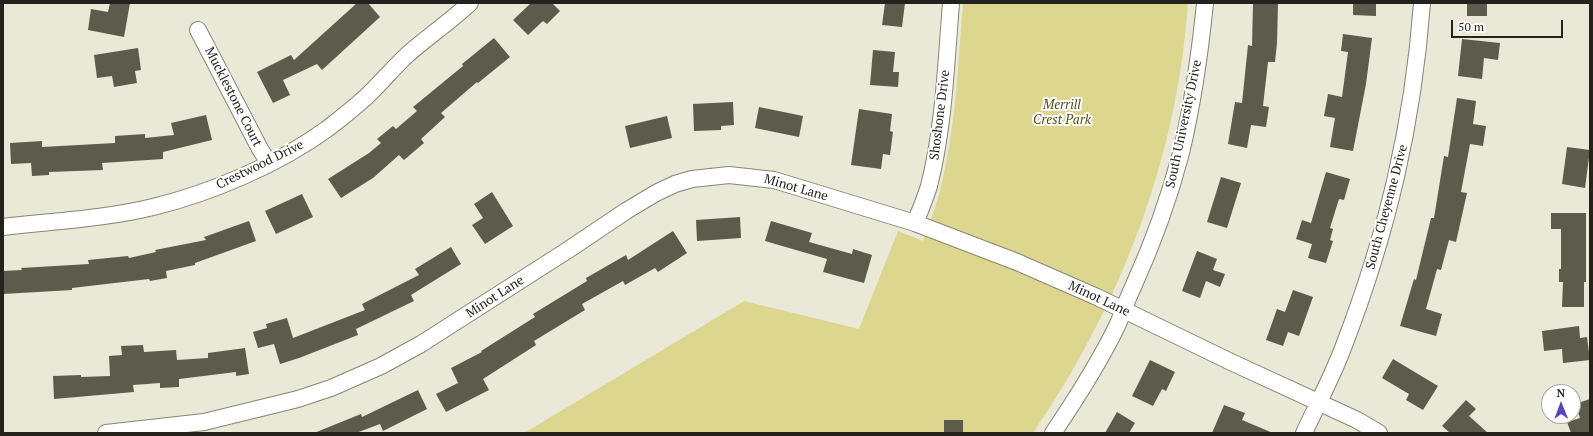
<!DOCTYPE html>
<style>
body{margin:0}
#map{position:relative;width:1593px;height:436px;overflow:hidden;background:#eae9d7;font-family:"PT Serif",serif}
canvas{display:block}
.frame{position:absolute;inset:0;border:4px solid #23221c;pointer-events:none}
.north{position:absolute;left:1541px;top:384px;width:40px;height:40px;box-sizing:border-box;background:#fff;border:1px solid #a7a7a4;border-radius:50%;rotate:359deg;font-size:11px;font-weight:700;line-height:16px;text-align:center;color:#23221c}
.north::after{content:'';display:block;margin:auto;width:14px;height:18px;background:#5744bc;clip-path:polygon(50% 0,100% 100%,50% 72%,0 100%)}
.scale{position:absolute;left:1451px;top:20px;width:112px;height:18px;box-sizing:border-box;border:2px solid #23221c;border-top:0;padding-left:5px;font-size:12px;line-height:14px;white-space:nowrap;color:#23221c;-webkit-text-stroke:3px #fff;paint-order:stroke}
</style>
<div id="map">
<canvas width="1593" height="436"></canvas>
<div class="frame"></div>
<div class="north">N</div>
<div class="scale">50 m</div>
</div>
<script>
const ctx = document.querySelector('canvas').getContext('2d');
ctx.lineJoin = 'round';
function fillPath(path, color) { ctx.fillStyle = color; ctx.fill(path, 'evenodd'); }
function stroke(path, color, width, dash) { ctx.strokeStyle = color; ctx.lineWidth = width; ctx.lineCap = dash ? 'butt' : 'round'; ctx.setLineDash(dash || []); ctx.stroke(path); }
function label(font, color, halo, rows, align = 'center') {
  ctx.font = font + ' "PT Serif",serif'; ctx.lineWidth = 4; ctx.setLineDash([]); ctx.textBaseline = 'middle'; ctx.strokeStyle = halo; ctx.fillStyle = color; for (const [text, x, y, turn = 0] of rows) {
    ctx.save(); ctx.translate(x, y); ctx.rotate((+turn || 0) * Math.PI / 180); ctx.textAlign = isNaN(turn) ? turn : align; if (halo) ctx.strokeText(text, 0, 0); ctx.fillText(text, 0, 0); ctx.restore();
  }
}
fillPath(new Path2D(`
 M 963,3 L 1188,3 C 1177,159 1121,304 1033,433 L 524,433 L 744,301 L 859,329 L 898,231 L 923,241 C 930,221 938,202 942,182 C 956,124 958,63 963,3 Z`), '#dcd68e');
fillPath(new Path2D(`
 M 110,3 L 130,3 L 124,37 L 88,30 L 91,9 L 108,12 Z
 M 357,3 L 368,3 L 380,17 L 322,70 L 317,64 L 283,80 L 290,95 L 273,103 L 257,72 L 291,55 L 294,60 Z
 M 531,3 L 552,3 L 560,11 L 547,24 L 543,21 L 528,35 L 513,20 Z
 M 885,3 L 905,3 L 902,27 L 882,25 Z
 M 1253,3 L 1278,3 L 1277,43 L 1275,62 L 1268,62 L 1263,106 L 1269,107 L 1266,127 L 1251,125 L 1247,148 L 1228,144 L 1235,102 L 1242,103 L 1248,45 L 1252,46 Z
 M 1353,3 L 1376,3 L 1376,16 L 1353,15 Z
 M 1467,3 L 1487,3 L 1487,16 L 1467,16 Z
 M 1343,34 L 1372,38 L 1366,84 L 1353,151 L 1330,147 L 1335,118 L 1324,116 L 1328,94 L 1342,97 L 1348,52 L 1341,51 Z
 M 494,38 L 510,57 L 478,83 L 477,82 L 441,113 L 445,117 L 421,139 L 424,143 L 404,160 L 399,155 L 373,178 L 341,198 L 328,179 L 369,153 L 381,143 L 377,139 L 393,126 L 396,129 L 417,111 L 413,107 L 463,66 L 462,64 Z
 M 1462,39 L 1500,43 L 1498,60 L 1484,58 L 1482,79 L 1458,76 Z
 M 138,48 L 141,70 L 135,71 L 137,83 L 114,87 L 112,76 L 97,78 L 94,55 Z
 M 873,50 L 895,52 L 893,72 L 899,72 L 898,87 L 870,85 Z
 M 1457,98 L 1476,101 L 1473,124 L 1486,126 L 1483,146 L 1470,144 L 1461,192 L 1467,193 L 1456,242 L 1449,240 L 1441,270 L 1437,269 L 1426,309 L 1442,314 L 1436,336 L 1400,326 L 1414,279 L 1416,280 L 1431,218 L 1434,218 L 1444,156 L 1448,157 Z
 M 733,102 L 734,125 L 721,126 L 721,130 L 694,131 L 693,104 Z
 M 759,107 L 803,116 L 799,137 L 755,128 Z
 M 859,109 L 892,114 L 890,131 L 893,132 L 890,155 L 883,154 L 881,169 L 851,165 Z
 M 206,115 L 212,140 L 163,152 L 163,159 L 102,163 L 103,170 L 49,172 L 49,175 L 32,176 L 31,163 L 11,164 L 10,143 L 42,141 L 42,147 L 115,143 L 115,136 L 145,134 L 145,138 L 174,135 L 171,123 Z
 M 667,116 L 672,138 L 630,148 L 625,126 Z
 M 1567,147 L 1590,150 L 1585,188 L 1562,184 Z
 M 1326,172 L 1350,179 L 1344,200 L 1339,199 L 1330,228 L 1333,229 L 1330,240 L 1333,241 L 1326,263 L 1308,258 L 1312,244 L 1296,239 L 1302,220 L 1311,223 Z
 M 1221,177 L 1241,183 L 1227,228 L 1207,222 Z
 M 492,192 L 513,226 L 485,244 L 472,225 L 483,218 L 474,204 Z
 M 302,194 L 313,217 L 276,234 L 265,211 Z
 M 1551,213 L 1586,213 L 1586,282 L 1584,282 L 1584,307 L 1562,307 L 1563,282 L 1559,282 L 1559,269 L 1561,269 L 1561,229 L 1551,229 Z
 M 740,217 L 741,238 L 697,241 L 696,220 Z
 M 249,221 L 256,241 L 195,263 L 195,265 L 166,271 L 167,278 L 150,281 L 149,279 L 72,288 L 72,290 L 3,294 L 3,271 L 22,270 L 21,268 L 89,264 L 88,260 L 128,256 L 129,258 L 156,252 L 155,250 L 206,240 L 204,237 Z
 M 771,221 L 812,233 L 809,242 L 852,254 L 853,249 L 872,255 L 864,283 L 823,272 L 827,259 L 765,241 Z
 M 673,231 L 687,253 L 658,272 L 655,268 L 625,285 L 623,281 L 582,304 L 585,310 L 534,341 L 536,345 L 483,379 L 489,390 L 446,412 L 436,394 L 458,383 L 451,368 L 482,352 L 481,351 L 535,317 L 533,314 L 587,281 L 586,278 L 626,255 L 628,260 Z
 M 451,247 L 461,264 L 411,295 L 414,301 L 356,329 L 358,335 L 299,358 L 280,364 L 274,344 L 258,348 L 253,332 L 267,328 L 266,324 L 287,318 L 293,338 L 365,310 L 362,304 L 419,275 L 415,269 Z
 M 1197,251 L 1217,259 L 1213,270 L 1225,274 L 1220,287 L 1206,281 L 1200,298 L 1182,291 Z
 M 1293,290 L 1313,297 L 1299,336 L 1288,332 L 1283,346 L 1266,340 L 1277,309 L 1285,312 Z
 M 1579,326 L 1580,338 L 1587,337 L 1590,360 L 1563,363 L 1562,349 L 1544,351 L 1542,331 Z
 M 143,345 L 144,352 L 176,350 L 177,360 L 208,358 L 208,353 L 245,348 L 249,374 L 236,376 L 236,372 L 179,379 L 179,387 L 160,388 L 160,383 L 133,385 L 134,392 L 54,399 L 53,376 L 81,375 L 81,377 L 110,376 L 109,356 L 122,355 L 121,346 Z
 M 1393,359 L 1438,386 L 1423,410 L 1406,400 L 1409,394 L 1382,378 Z
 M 1150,360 L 1175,372 L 1166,391 L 1162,389 L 1153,406 L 1132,396 Z
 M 418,390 L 427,409 L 383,431 L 380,424 L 356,433 L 314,433 L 361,414 L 362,417 Z
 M 1590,399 L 1590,433 L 1571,433 L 1567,422 L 1580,418 L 1575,404 Z
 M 1466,400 L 1476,409 L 1469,416 L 1488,433 L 1450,433 L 1442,426 Z
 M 1224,405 L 1245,413 L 1242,420 L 1273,433 L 1212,433 Z
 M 1117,412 L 1135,423 L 1129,433 L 1105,433 Z
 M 944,420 L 963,420 L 963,433 L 944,433 Z`), '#5c5b4c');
const minor = new Path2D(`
 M 198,30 L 260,149 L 269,163
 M 915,223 C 920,211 925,199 929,186 C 944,127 946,64 951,3
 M 3,227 C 53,221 104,219 153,207 C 211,193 279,164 327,129 C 340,119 354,108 366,97 C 380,84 393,68 407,55 C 427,37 450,22 470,3
 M 106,433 L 204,422 L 298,399 L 331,388 L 381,366 L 421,344 L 568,250 L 626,211 L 656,193 L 675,184 L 692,179 L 729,175 L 774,180 L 915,223 L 1017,262 L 1097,297 L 1231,362 L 1357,420 L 1379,433
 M 1053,433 C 1076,399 1099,363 1117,326 C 1123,313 1127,299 1133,287 C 1153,243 1169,199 1181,153 C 1193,103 1200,53 1205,3
 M 1304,433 C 1317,405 1332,377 1343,348 C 1387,234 1413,125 1422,3`);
stroke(minor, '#868575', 18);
stroke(minor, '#fff', 16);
label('13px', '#23221c', '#fff', [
 ["Mucklestone Court",233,97,63],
 ["Shoshone Drive",940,115,-83],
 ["South University Drive",1184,124,-78],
 ["Crestwood Drive",260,165,-26],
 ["Minot Lane",796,188,16],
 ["South Cheyenne Drive",1387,207,-75],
 ["Minot Lane",495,297,-33],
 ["Minot Lane",1099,299,25]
]);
label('italic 13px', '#55501a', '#fff', [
 ["Merrill",1062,105],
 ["Crest Park",1062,120]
]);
</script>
